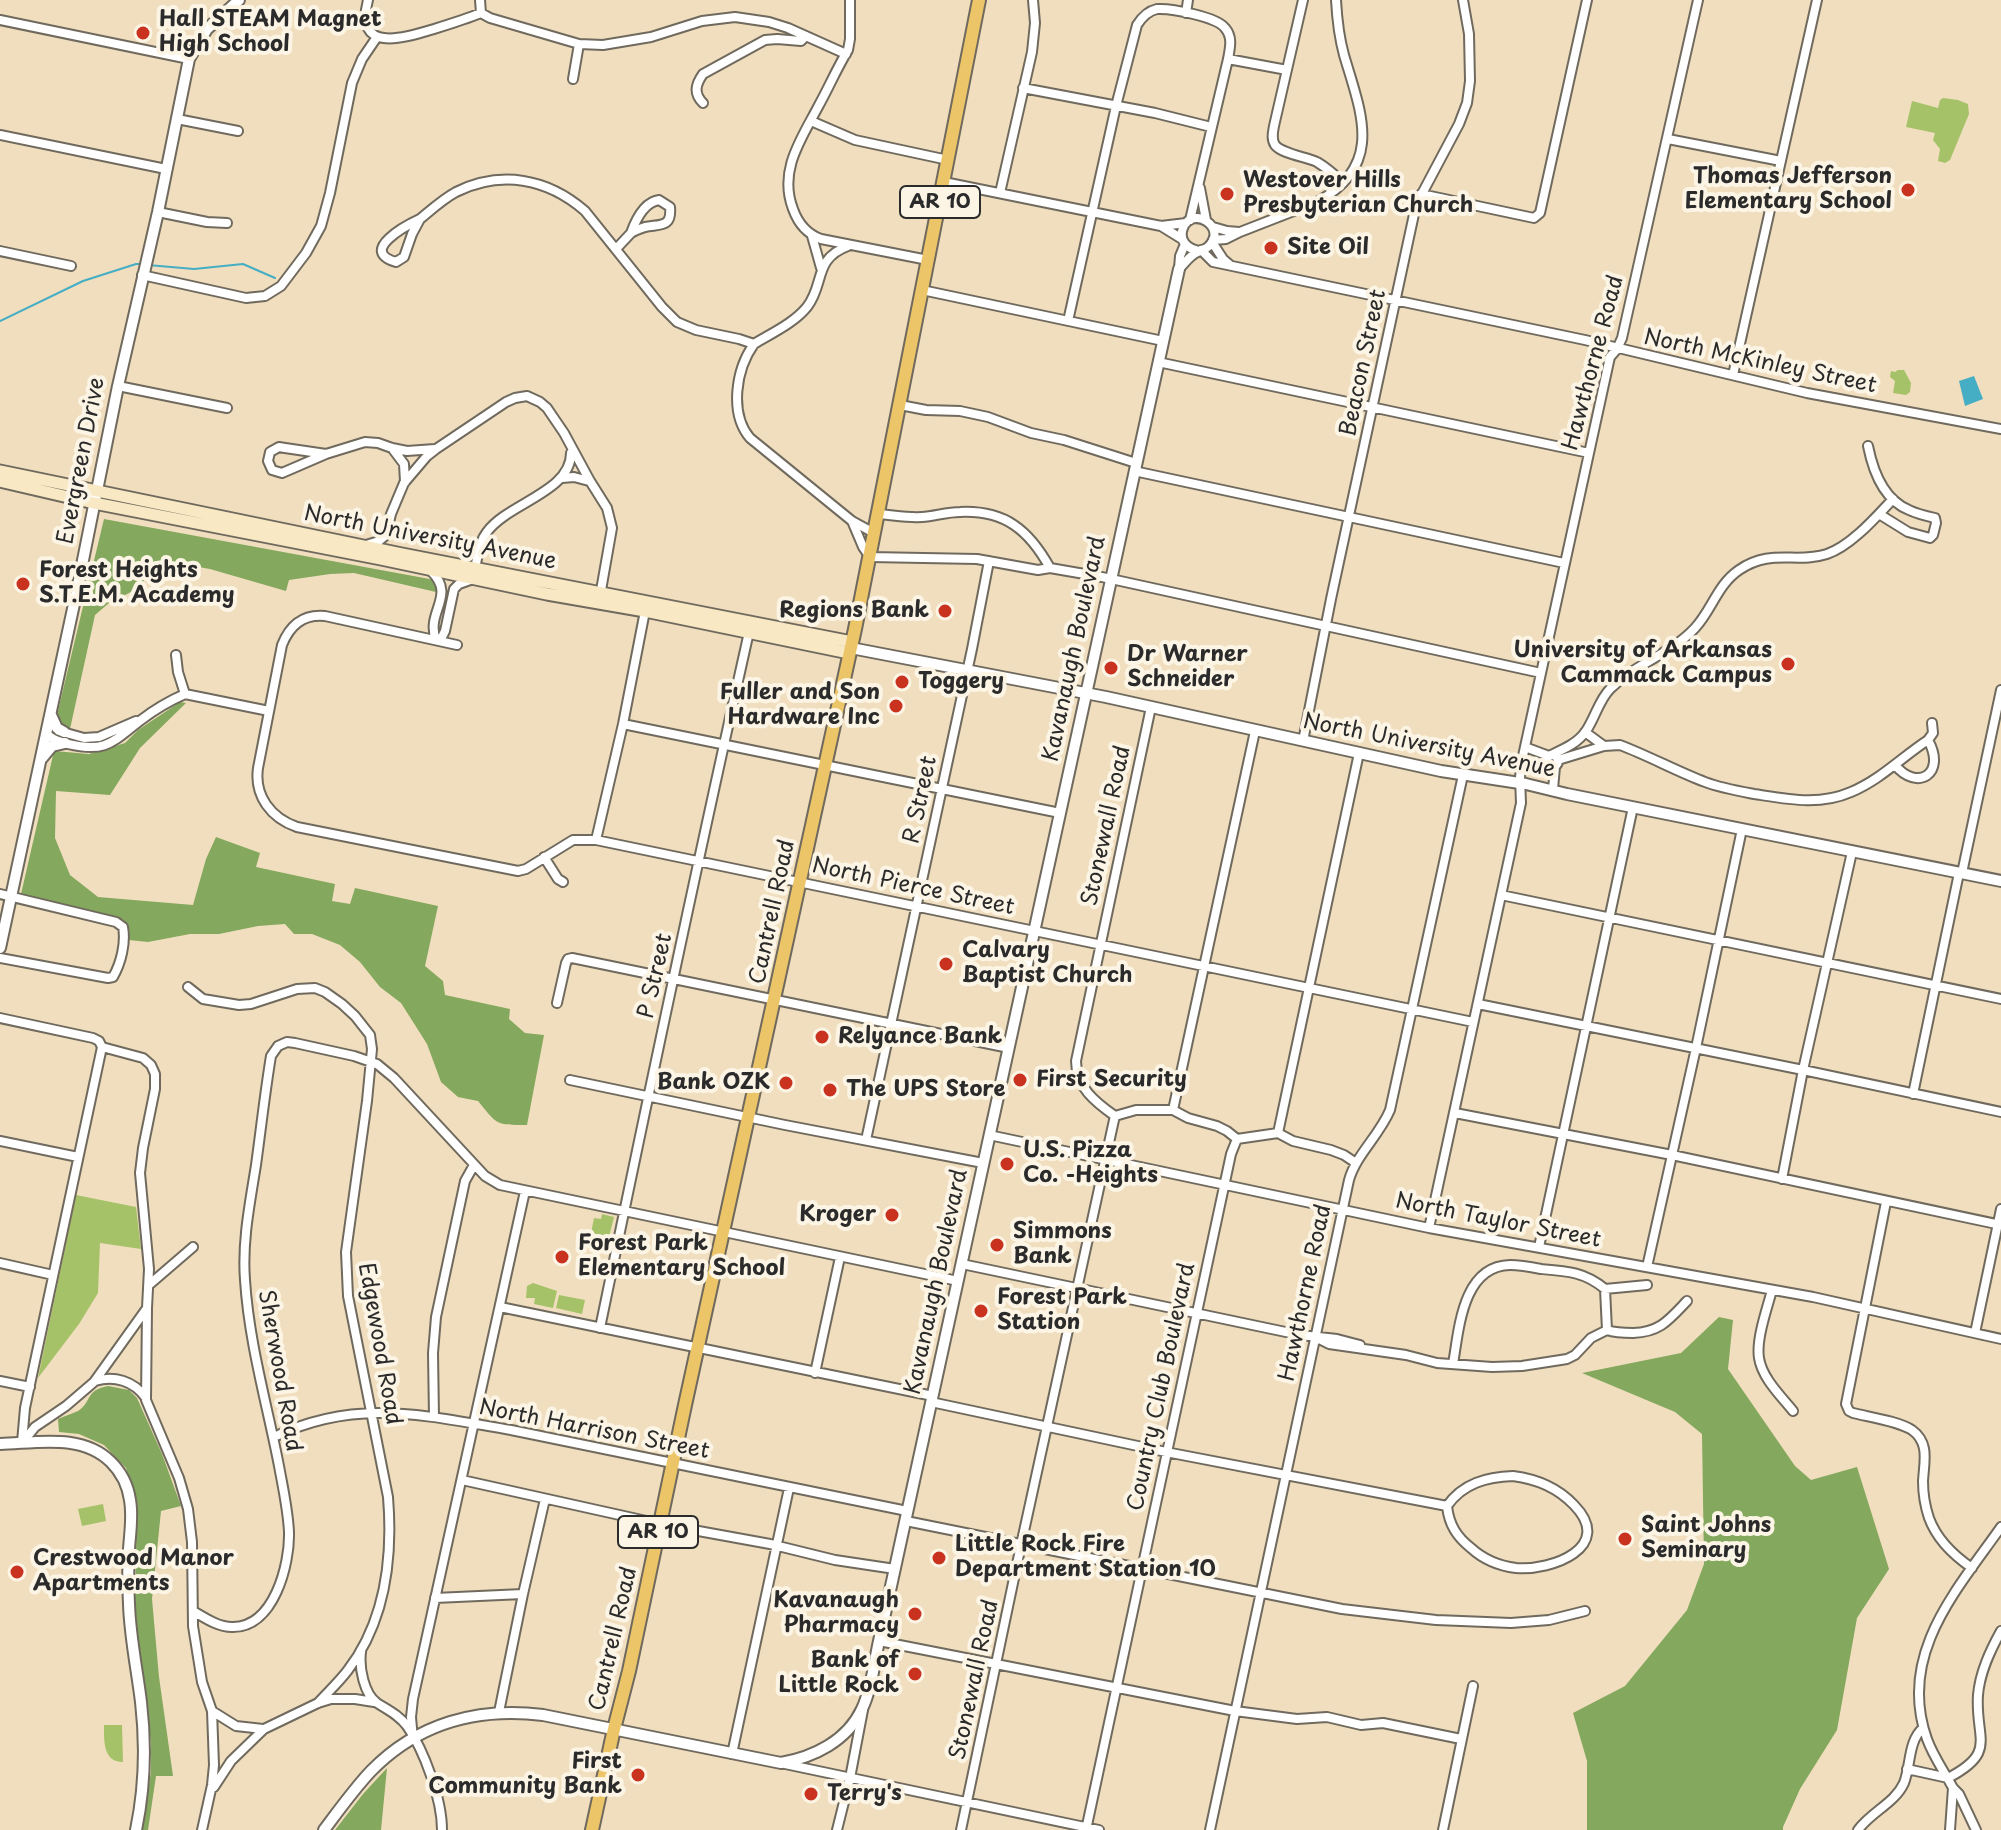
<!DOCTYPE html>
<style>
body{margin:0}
canvas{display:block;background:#f0debe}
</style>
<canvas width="2001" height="1830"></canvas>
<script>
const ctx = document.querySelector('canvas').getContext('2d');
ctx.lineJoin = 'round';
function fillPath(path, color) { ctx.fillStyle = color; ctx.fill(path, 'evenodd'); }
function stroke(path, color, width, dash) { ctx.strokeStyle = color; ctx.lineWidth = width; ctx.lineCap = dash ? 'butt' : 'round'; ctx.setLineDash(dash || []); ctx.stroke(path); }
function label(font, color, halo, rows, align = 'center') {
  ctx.font = font + ' "Playpen Sans",sans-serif'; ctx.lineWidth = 8; ctx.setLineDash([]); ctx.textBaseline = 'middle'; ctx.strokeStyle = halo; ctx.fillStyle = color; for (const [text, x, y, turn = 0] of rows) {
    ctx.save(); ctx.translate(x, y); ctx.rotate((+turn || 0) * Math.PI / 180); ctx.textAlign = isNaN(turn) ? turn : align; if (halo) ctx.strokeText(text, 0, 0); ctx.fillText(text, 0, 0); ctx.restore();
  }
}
fillPath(new Path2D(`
 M 1943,98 L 1958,100 L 1968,104 L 1969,114 L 1950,160 L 1945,163 L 1938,161 L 1940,149 L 1933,140 L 1935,133 L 1906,127 L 1912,101 L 1938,108 L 1940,100 Z
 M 1898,370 L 1904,370 L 1911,383 L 1910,392 L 1906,395 L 1893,393 L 1895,381 L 1890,377 L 1891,371 L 1895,372 Z
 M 76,1195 L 136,1207 L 141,1249 L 100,1243 L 98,1293 L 79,1324 L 38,1378 Z
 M 602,1214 L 614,1217 L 609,1237 L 591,1233 L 594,1218 L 601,1219 Z
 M 533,1283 L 557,1291 L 553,1308 L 534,1304 L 535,1298 L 526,1298 L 527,1286 Z
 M 559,1295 L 585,1300 L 582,1314 L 556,1308 Z
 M 103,1504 L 106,1521 L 82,1526 L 78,1509 Z
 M 104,1725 L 122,1725 L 123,1762 C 103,1762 104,1741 104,1725 Z`), '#a6c269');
fillPath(new Path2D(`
 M 104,519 L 435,580 L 436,592 L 354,573 L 330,574 L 289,580 L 286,591 L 210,569 L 181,564 L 146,579 L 133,591 L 109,603 L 95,615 L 70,729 L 56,719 Z
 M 180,702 L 186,703 L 140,748 L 110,795 L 56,791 L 55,838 L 70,875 L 98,897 L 193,905 L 206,859 L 216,837 L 260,853 L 256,867 L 335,884 L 332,901 L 350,904 L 355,888 L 438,906 L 425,966 L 443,981 L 445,995 L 510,1009 L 509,1019 L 525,1033 L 544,1035 L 527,1125 C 495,1125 498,1125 478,1101 L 458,1097 L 441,1082 L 427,1044 L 401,1003 L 380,987 L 360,962 L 340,945 L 312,934 L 294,934 L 285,924 L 258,926 L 219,934 L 190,934 L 148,942 L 129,940 L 124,920 L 21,894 L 54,751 L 89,754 L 125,743 L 138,730 Z
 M 1719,1317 L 1733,1320 L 1728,1369 L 1795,1466 L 1811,1480 L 1857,1467 L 1889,1569 L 1857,1618 L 1837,1730 L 1800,1789 L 1783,1827 L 1783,1830 L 1587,1830 L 1587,1761 L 1573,1713 L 1625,1686 L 1687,1610 L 1704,1564 L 1702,1434 L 1675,1412 L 1582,1373 L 1681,1353 Z
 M 108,1386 L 129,1390 L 137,1398 L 162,1454 L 181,1506 L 161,1511 L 152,1599 L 159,1677 L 173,1776 L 156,1776 L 148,1830 L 142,1830 L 151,1772 L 151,1743 L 139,1648 L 135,1602 L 137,1504 L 126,1468 L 104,1445 L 79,1434 L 59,1432 L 58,1419 C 64,1416 72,1414 78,1411 C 93,1401 84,1391 108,1386 Z
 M 387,1768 L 381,1830 L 335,1830 L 363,1794 Z`), '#84a85d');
fillPath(new Path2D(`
 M 1974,376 L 1983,399 L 1965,406 L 1959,381 Z`), '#45aec5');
stroke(new Path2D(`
 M 148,265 L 194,269 L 243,264 L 275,278
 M 0,321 L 83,281 L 136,264 L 142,264`), '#45aec5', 2);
const minor = new Path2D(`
 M 368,0 C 354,54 404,38 434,29 C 450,24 466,19 481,13 L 490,18 L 579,44 L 603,45 L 651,37 L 702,21 L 735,17 L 769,22 L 788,28 L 846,54
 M 480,0 L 481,13
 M 850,0 L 850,39 L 848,50 C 837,68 829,87 819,105 C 802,138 778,170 793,209 C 798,223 807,234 821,239 L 928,260
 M 1303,0 L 1274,126 C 1273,132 1271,139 1275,145 C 1282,154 1307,157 1317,162 C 1327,168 1335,175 1343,183
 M 1186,13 L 1188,0
 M 0,20 L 189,59
 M 1228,59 L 1287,70
 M 573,79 L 579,44
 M 1023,88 L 1155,113 L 1211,127
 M 703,103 C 693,93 696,84 703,74 L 765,40 L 777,39 L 801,41 L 806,36
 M 177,119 L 238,131
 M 811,121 L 855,140 L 948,160
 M 0,135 L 166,169
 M 1668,139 L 1781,161
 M 944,182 L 1161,226 L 1186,223
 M 1200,188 L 1206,220
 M 1000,193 L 1032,52 L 1035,23 L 1033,0
 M 1421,194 L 1534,218 L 1540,213 L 1587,0
 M 659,200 L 670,207 C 672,228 660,224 645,227 C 642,228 634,231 631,233 C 636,219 645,202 659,200 Z
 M 158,212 L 207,222 L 227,223
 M 420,219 C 431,210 443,199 456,192 C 501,170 547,178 585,211 L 662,307 L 677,322 L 696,330 L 739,339 L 754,344
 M 420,219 L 412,234 L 404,257 L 396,262 C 358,251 407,225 420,219 Z
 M 1161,226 L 1182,239
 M 1213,227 L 1227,231 L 1239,232
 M 812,236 L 821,268
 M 1213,240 L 1226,239 L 1240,232 L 1317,202 C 1385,165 1361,113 1344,55 C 1339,37 1337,18 1336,0
 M 1212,242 L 1223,259 L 1230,265
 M 848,246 C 813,259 825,284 807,307 C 794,323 772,333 754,344 C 736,369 729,413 750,438 L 852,521 L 874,533
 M 616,249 L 631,233
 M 1201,250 L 1213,262 L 1585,340 L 1807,393 L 2001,429
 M 0,251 L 71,266
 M 1179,268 L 1180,256 L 1185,244
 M 1179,269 C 1185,263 1190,255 1198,252 C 1204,248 1204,251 1209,246 C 1228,227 1192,205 1183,228 C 1178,241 1188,249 1199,251
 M 142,275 L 246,298 L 265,296 L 281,286 L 306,253 L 321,226 L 330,193 L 352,83 L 362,59 L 377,37
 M 922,290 L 1163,341
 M 1068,321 L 1116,106 L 1137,25 C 1142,17 1148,11 1157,9 C 1171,8 1217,17 1225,28 C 1233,37 1230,48 1228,59 L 1190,220
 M 1158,362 L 1589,453
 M 1733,375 L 1817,0
 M 118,386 L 227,408
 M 900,405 L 926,410 L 960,411 L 988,417 L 1031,433 L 1064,440 L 1136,463
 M 1868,446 C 1873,471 1884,500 1909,510 C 1917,514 1926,516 1935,518 L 1936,523 L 1933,535 L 1930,538 L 1908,532 L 1879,514
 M 392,448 L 404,464 L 405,482
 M 326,454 L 282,473 L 272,470 L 268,461 L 270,452 L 279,447 L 285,448 L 326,454 L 365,442 L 378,443 L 392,448 L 407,451 L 435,449
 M 1134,471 L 1564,563
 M 562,478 L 574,477 L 589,481
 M 878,514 C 893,515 907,518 922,517 C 935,516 947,512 960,512 C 1005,510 1029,530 1050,568
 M 852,521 L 863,547 L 870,557 L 977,559 L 1038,570 L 1050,568 L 1102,577 L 1541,673
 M 366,545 L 379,541 L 386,535 L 391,514 L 404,483 L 427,456 L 436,449 L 506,402 L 515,398 L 527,396 L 540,402 L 547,408 L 564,433 L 590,481 L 607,508 L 612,528 L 600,596
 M 475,568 C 478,556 479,542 487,532 C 508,503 571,492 571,453
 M 431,571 C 457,596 425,612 436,640
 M 436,640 L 442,637 L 445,631 L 454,589 L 459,584 L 473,579
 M 457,645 L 325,616 C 303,614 290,625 282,645 L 258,768 C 254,796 271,818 297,827 L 518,871 L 526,869 L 573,840 L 596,840 L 1473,1022
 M 176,655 L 178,672 L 185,694
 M 623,724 L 1060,813
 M 59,731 L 84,738 L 99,737 L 136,721
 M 1585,732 L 1604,746
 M 46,733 C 52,740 59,741 68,744 C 107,753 112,742 141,720 C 154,710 169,701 185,694 L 269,711
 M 1303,741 L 1331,599 L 1416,205 L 1459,124 L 1467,103 L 1470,81 L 1469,34 L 1463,0
 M 1525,747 L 1549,756
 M 1551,755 C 1564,749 1578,743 1586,731 C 1595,718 1599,700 1610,689 C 1635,664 1671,654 1695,628 C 1712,610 1717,585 1739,570 C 1771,548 1796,564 1827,554 C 1851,546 1876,517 1893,499
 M1546 761a6 6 0 1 1 12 0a6 6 0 1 1-12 0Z
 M 1558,760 L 1604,746 L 1620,745 C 1649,756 1676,771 1705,782 C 1721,788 1738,791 1754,794 C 1787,799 1819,806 1851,792 C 1880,780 1902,757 1928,740 L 1933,733 L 1932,723
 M 1895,765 C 1917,792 1947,774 1928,740
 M 1553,789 L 1555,767
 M 596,840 L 623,724 L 645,611
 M 544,857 L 558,879 L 563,882
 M 1962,873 L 2001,690
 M 0,894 L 116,922 L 123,927 C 126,943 121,963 113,977 L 108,978 L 0,958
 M 1501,895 L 2001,999
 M 188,987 L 203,999 L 239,1005 L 251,1004 L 297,989 L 315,988 L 325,992 L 342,1004 L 355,1016 L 370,1035 L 372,1049 L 367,1101 L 346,1252 L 348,1296 L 388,1497 C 393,1558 386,1620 348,1670 C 339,1682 328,1692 318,1703
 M 557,1003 L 566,963 L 568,959 L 572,958 L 1009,1048
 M 1478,1004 L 1803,1070 L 2001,1112
 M 0,1018 L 93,1038 L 99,1041 L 102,1047 L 143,1058 L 151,1065 L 155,1074 L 155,1089 L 143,1148 L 140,1173 L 149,1269 L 147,1308 L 94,1382 L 66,1406 L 35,1427 L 22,1443
 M 570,1080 L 785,1125 L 983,1163
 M 1913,1094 L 1959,873
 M 1173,1110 L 1255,731
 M 1455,1113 L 1672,1155 L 2001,1225
 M 1115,1116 L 1136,1110 L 1173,1110 L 1188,1118 L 1217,1126 L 1227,1131 L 1237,1139
 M 1278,1133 L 1359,753
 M 989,1135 L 1429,1228 L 1813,1297 L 2001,1339
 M 1237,1139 L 1278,1133 L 1293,1141 L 1331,1150 L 1344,1155 L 1356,1163
 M 866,1140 L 972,649 L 989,561
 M 0,1141 L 78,1157
 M 1782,1179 L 1803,1070 L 1852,852
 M 1886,1202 L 1846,1404 L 1849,1411 L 1853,1413 C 1869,1417 1898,1421 1912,1430 C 1930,1443 1924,1462 1923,1481 C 1923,1493 1925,1506 1929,1518 C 1937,1540 1953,1555 1972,1568
 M 1429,1228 L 1521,803 L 1520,778 L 1521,765 L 1610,357 L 1617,349 L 1622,338 L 1698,0
 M 1539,1247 L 1633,807
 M 0,1263 L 53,1275
 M 962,1264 L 1300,1335 L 1337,1339 L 1360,1345
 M 1647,1267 L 1696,1048 L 1742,829
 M 150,1284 L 193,1247
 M 1605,1289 L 1647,1285
 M 1772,1290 C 1767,1309 1756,1339 1759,1358 C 1762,1378 1781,1396 1793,1411
 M 500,1307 L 933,1396
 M 147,1309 L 146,1400 L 179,1478 L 188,1509 L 192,1542 L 193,1626 L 202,1682 L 212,1711 L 214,1765 L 212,1785 L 202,1830
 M 600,1328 C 648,1096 697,864 749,632
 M 1607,1330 C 1616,1333 1623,1333 1633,1333 C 1660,1332 1669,1320 1687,1301
 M 1975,1333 L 2001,1209
 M 1315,1337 L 1329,1344 L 1406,1355 L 1437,1363 L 1492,1367 L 1522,1366 L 1567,1359 L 1575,1355 L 1591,1338 L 1607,1330 L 1605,1289 C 1585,1272 1567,1271 1541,1269 C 1531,1267 1520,1265 1510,1265 C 1462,1266 1459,1330 1453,1364
 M 815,1373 L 840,1257
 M 0,1381 L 30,1387
 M 95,1381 C 114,1375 134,1381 146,1398
 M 931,1402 L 1166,1452 L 1447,1506
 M 434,1417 L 433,1353 L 436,1317 L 465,1181 L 474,1165
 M 274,1437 C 357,1397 426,1416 511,1430 L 907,1511
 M 22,1442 L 25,1408 L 102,1047
 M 1513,1476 C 1537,1479 1557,1487 1574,1505 C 1615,1547 1552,1571 1516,1568 C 1500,1566 1483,1559 1471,1548 C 1457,1537 1449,1525 1447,1506 C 1463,1483 1487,1477 1513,1476 Z
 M 462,1480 L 660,1524 L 770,1544 L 835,1560 L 895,1569
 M 906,1521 L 1342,1609 L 1436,1620 L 1511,1623 L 1549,1620 L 1585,1611
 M 435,1598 L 523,1594
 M 193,1611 C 205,1618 218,1627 232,1627 C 274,1628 290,1564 289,1532 C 288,1510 283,1488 279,1466 C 267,1404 249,1343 245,1280 C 242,1241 250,1203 256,1165 C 261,1129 265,1092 271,1056 L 278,1046 L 287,1042 L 295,1043 L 354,1056 L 377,1064 L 394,1078 L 485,1176 L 500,1185 L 958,1281
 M 879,1641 L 1235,1711 L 1297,1719 L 1327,1717 L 1361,1725 L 1383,1723 L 1461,1739
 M 361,1652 C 359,1668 364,1694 377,1703 C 388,1710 399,1715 407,1726 C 424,1750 442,1799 442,1830
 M 212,1711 L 236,1726 L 263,1729
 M 499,1712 L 523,1594 L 545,1499
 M 413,1739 L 411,1717 L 413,1699 L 525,1191
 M 732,1754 L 789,1488
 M 785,1764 L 1099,1830
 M 1907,1769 L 1948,1778 C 1998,1752 1975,1739 1978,1695 C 1980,1672 1990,1651 2001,1631
 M 214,1787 L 231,1761 L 264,1729 L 318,1703 L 331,1699 L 355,1699 L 374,1702
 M 837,1830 L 850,1778 L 863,1710
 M 961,1830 L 1021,1545 L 1114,1120 L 1115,1116 C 1095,1102 1076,1087 1076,1061 L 1151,707
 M 1086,1830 L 1231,1154 L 1237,1139
 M 1210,1830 L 1349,1180 C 1356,1155 1379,1136 1390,1110 L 1463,775
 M 1443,1830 L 1473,1686
 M 1858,1830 C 1871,1812 1895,1803 1904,1783 C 1911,1765 1908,1741 1923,1728
 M 1950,1830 L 1953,1788
 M 1976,1830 L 1959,1794 L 1953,1788 C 1944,1771 1933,1756 1927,1739 C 1897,1655 1956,1591 2001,1527`);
const tertiary = new Path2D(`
 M 851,648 L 1106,697 L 1441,771 L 1526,784 L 1567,794 L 2001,881
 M 51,715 L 57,728 L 64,732
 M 42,758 L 52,746 L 65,743
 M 0,948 L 77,590 L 118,386 L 158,212 L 189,59 L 207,29 L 239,0
 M 0,1444 C 37,1443 82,1433 111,1462 C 121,1472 128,1486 130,1500 C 133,1516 130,1533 129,1549 C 128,1567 128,1586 129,1604 C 130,1637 137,1669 141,1702 C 146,1745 145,1787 136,1830
 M 324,1830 C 339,1810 354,1789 371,1771 C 418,1723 478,1707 543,1715 L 781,1763 C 814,1757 847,1741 862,1709 C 872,1688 874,1663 879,1641 L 1179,269`);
const secondary = new Path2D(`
 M 0,471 L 402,554 L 852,642
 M 0,481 L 94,503 L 381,559 L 547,594 L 645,611 L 849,653`);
const primary = new Path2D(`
 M 592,1830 L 614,1729 L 629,1671 L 685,1405 L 855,629 L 979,0`);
stroke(minor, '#706a5e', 12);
stroke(tertiary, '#706a5e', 14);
stroke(secondary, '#706a5e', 15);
stroke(primary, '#706a5e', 16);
stroke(minor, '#fff', 8);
stroke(tertiary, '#fff', 10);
stroke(secondary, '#f8e8c3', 11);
stroke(primary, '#edc569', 12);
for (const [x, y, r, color] of [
 [143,33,8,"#c8321e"],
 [1908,190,8,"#c8321e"],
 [1227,194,8,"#c8321e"],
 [1271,248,8,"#c8321e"],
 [23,584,8,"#c8321e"],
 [945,611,8,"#c8321e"],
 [1788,664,8,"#c8321e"],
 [1111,668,8,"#c8321e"],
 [902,682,8,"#c8321e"],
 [896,706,8,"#c8321e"],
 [946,964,8,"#c8321e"],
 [822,1037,8,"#c8321e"],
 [1020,1080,8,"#c8321e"],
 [786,1083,8,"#c8321e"],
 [830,1090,8,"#c8321e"],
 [1007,1164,8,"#c8321e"],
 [892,1215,8,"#c8321e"],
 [997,1245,8,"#c8321e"],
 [562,1257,8,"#c8321e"],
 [981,1311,8,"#c8321e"],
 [1625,1539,8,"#c8321e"],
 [939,1558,8,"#c8321e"],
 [17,1572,8,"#c8321e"],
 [915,1614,8,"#c8321e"],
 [915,1674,8,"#c8321e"],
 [638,1775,8,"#c8321e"],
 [811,1794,8,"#c8321e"]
]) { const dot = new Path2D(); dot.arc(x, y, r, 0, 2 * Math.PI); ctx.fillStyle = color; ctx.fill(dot); stroke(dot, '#fcf5e5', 3); }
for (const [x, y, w] of [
 [940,202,80],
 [658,1532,80]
]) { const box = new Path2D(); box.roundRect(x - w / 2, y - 16, w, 32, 6); ctx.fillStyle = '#fcf5e5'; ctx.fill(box); stroke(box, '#2b2b2b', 2); }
label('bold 20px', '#2b2b2b', null, [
 ["AR 10",940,202],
 ["AR 10",658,1532]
]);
label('bold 22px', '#2b2b2b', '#fcf5e5', [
 ["Hall STEAM Magnet",159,20],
 ["High School",159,45],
 ["Thomas Jefferson",1892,177,"right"],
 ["Elementary School",1892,202,"right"],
 ["Westover Hills",1243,181],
 ["Presbyterian Church",1243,206],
 ["Site Oil",1287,248],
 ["Forest Heights",39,571],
 ["S.T.E.M. Academy",39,596],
 ["Regions Bank",929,611,"right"],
 ["University of Arkansas",1772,651,"right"],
 ["Cammack Campus",1772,676,"right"],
 ["Dr Warner",1127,655],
 ["Schneider",1127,680],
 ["Toggery",918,682],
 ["Fuller and Son",880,693,"right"],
 ["Hardware Inc",880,718,"right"],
 ["Calvary",962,951],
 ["Baptist Church",962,976],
 ["Relyance Bank",838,1037],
 ["First Security",1036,1080],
 ["Bank OZK",770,1083,"right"],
 ["The UPS Store",846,1090],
 ["U.S. Pizza",1023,1151],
 ["Co. -Heights",1023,1176],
 ["Kroger",876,1215,"right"],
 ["Simmons",1013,1232],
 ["Bank",1013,1257],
 ["Forest Park",578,1244],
 ["Elementary School",578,1269],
 ["Forest Park",997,1298],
 ["Station",997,1323],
 ["Saint Johns",1641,1526],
 ["Seminary",1641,1551],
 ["Little Rock Fire",955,1545],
 ["Department Station 10",955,1570],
 ["Crestwood Manor",33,1559],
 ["Apartments",33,1584],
 ["Kavanaugh",899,1601,"right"],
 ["Pharmacy",899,1626,"right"],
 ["Bank of",899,1661,"right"],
 ["Little Rock",899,1686,"right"],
 ["First",622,1762,"right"],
 ["Community Bank",622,1787,"right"],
 ["Terry's",827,1794]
], 'left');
label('22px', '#2b2b2b', '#fcf5e5', [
 ["North McKinley Street",1760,362,12],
 ["Beacon Street",1364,363,-78],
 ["Hawthorne Road",1594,363,-75],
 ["Evergreen Drive",82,461,-79],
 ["North University Avenue",430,538,11],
 ["Kavanaugh Boulevard",1075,649,-78],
 ["North University Avenue",1429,746,11],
 ["R Street",921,800,-78],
 ["Stonewall Road",1107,826,-78],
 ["North Pierce Street",913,887,12],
 ["Cantrell Road",773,912,-78],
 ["P Street",656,976,-77],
 ["North Taylor Street",1498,1221,11],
 ["Kavanaugh Boulevard",937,1282,-78],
 ["Hawthorne Road",1306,1293,-78],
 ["Edgewood Road",379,1344,80],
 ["Sherwood Road",279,1371,80],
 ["Country Club Boulevard",1162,1387,-78],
 ["North Harrison Street",594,1430,11],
 ["Cantrell Road",614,1639,-77],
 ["Stonewall Road",975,1680,-78]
]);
</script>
